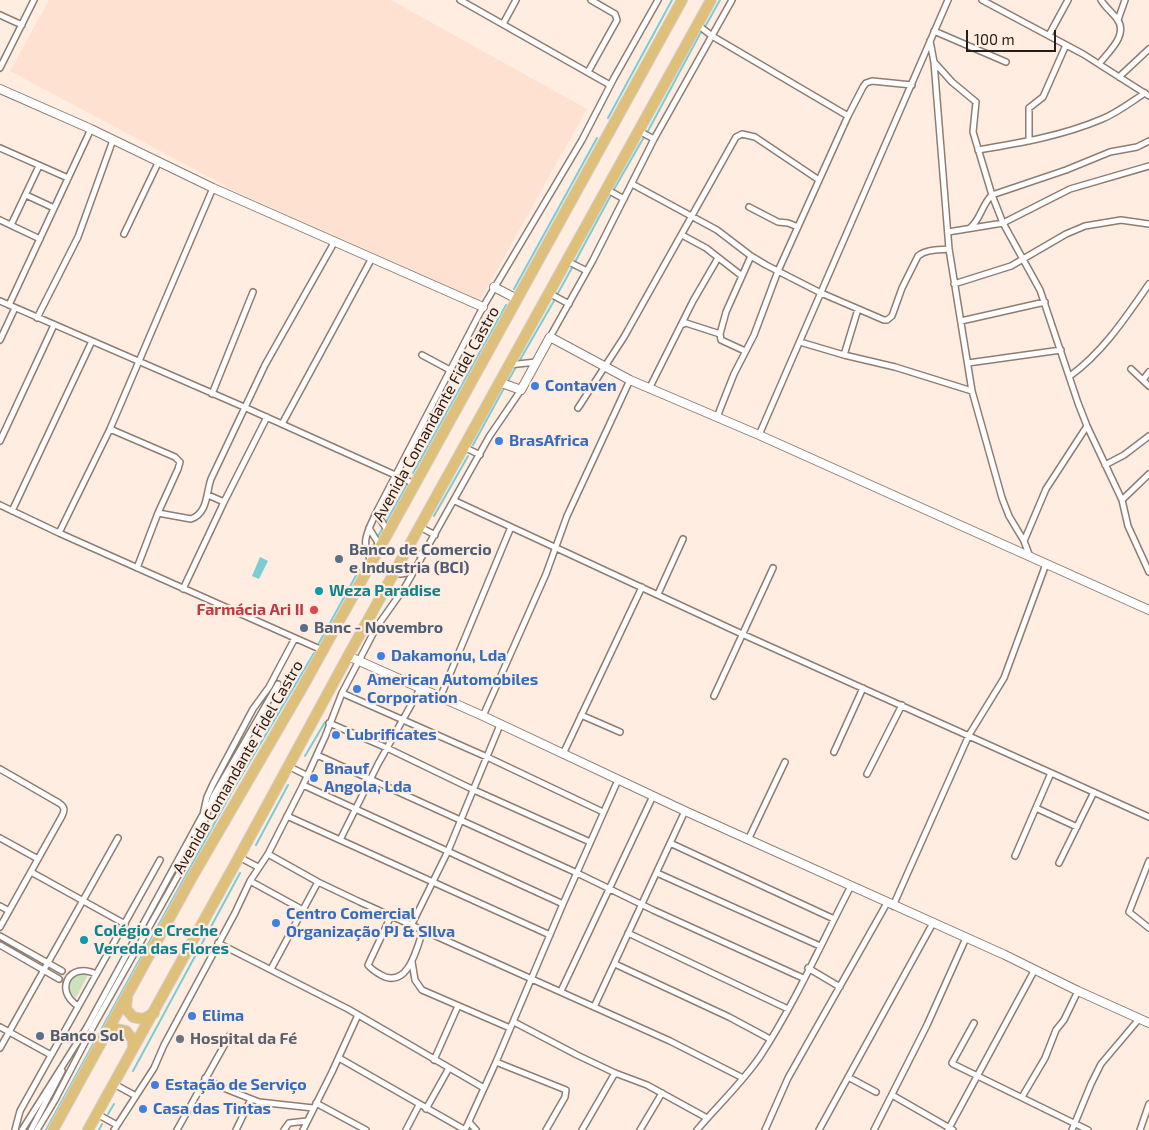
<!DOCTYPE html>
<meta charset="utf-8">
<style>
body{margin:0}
#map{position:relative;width:1149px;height:1130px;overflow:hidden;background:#ffede2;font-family:"Exo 2",sans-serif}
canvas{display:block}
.scale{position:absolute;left:966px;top:30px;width:90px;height:22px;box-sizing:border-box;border:2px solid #251d18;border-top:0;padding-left:6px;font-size:15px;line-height:18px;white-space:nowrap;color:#251d18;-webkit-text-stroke:4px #ffede2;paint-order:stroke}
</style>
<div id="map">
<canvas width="1149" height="1130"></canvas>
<div class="scale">100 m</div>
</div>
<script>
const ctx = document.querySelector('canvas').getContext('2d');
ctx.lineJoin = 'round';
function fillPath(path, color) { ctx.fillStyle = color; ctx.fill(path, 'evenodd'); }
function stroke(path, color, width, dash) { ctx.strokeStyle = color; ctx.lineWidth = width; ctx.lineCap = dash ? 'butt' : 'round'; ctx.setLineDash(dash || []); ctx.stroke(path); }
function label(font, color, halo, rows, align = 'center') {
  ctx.font = font + ' "Exo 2",sans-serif'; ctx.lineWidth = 4.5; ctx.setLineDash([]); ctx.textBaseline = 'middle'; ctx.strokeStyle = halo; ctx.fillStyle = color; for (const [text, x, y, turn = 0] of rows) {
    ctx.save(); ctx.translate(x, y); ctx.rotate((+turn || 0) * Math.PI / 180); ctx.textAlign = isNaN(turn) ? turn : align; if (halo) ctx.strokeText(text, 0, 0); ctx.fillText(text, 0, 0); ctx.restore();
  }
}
fillPath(new Path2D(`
 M 49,0 L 391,0 L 587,109 L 480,300 L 239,193 L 10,71 Z`), '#fee1d0');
fillPath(new Path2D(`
 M 80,974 L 88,975 L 76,998 C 65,990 68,977 80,974 Z`), '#cde1bd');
fillPath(new Path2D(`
 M 260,557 L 268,561 L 259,579 L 252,576 Z`), '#7cccd4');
stroke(new Path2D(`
 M 706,25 L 720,0
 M 608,118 L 672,0
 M 648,131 L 701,32
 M 613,191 L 644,137
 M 575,262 L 611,195
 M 514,289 L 597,138
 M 558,293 L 573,266
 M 520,360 L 555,299
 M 508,381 L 516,367
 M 473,445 L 504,388
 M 413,473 L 506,305
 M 434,516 L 468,456
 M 377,538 L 408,483
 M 363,565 L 375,542
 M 319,643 L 359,570
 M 305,756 L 325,722
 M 256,845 L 288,785
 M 133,1071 L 240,873
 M 108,1114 L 114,1104
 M 46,1130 L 230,795 L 314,653
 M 99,1130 L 102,1124`), '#7cccd4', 2);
stroke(new Path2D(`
 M 59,979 L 64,981`), '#d3c3ba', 5, [5, 2.5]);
const street = new Path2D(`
 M 460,0 L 610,85
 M 982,0 L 1083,54 L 1149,96
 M 0,15 L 22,25
 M 1118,20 L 1125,0
 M 503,24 L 516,0
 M 698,25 L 712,36 L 848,116
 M 934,31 L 1006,62
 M 1049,35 L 1068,0
 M 930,41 L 934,62 L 949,249 L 972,391 L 1002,498 L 1009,516 L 1024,541 L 1030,557
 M 934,62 L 952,82 L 976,102 L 973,132 L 992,195 L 1003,223 L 1040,290 L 1078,403 L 1087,426 L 1122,500 L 1128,526 L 1149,572
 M 1099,64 C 1108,52 1129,35 1117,19 C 1112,12 1105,7 1101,0
 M 0,68 L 34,0
 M 588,72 L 617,20 L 615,14 L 591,0
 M 1119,77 L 1149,49
 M 639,131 L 654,139
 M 1029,141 L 1029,108 L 1043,97 L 1066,45
 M 0,148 L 68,178
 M 978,150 C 1020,143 1062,136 1102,119 C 1117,113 1131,102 1145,93
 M 632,184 L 717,230 L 751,256 L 766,265 L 821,293 L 884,320 L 887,320 L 892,316 L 902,288 L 918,256 C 926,249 939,250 949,249
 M 606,189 L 624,199
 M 26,195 L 54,208
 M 749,207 L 778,222 L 788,223 L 798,227
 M 0,220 L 40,239
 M 11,225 L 39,166
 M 970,228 C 981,219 982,204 992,195 L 1066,170 L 1110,152 L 1137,147 L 1149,141
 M 948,232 L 1003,223 L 1070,189 L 1149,166
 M 124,234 L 159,161
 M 682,235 L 706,248 L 742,276
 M 718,258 L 693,301 L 681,325 L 686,323 L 720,334 L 726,312 L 751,256
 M 567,261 L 587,271
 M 954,284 L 1011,266 L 1066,234 L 1085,226 L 1121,220 L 1149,224
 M 549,293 L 569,304
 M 0,301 L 244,407 L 415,484
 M 9,305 L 91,129
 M 37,318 L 78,237 L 113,140
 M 961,321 L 1045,302
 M 720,334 L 721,340 L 745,351
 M 550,337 L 593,260 L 654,139 L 732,0
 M 0,340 L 15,308
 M 800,342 L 844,355 L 895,367 L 972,391
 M 422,355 L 450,370
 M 844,355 L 858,309
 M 968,363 L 1061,350
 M 509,365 L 536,362
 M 1131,369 L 1149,386
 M 1070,376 C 1103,352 1126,317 1149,284
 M 1143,380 L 1149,372
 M 649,389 L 681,325
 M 212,394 L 253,292
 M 578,408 L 624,337 L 736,137 L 742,134 L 755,137 L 819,180
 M 717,417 L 734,374 L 754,335 L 778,271 L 848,116 L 863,87 L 866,83 L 872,81 L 912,85
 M 282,424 L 372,258
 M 110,429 L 175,457 L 180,462 L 178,469 L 158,513 L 137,568
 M 759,435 L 948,0
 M 0,441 L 54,325
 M 464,447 L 480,455
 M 1105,465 L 1124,455 L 1149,436
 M 208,495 L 224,502
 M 1122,500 L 1149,474
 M 455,501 L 742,634 L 1149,817
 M 0,505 L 59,533 L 322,650
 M 12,511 L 92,341
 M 158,513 L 191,519 C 208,513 206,493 211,479 L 265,365 L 335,241
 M 376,513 L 388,531
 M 420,527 L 435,535
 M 369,528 L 380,546
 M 59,533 L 110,429 L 213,188
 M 1024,541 L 1046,489 L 1087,426
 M 408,548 L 422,556
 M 372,562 C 360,542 367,533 376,513 L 483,307 L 582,140 L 614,78 L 658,0
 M 394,573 C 401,575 407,574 413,570
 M 183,589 L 224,502 L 267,417
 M 658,594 L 683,539
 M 342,693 L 487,757 L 603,812
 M 714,696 L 773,568
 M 440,698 L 511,527
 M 581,715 L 620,732
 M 483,716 L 546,574 L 567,516 L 630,380
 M 329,723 L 387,748 L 474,790 L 590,842
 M 834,752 L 863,688
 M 563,754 L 642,587
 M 317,755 L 577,873 L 653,910 L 803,978
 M 288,766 L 308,776
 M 0,769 L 59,803 C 65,807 65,810 62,816 L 0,927
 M 867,774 L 902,705
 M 303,785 L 563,904
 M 1036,808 L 1077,827
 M 287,816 L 550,935
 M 202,819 L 207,797 L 213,784 L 253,709 L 269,687 L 295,638
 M 0,838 L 38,859
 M 340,840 L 378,764 L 420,689
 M 748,840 L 785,762
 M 670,843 L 834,919
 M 268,854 L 318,882 L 360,902 L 670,1041 L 743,1078
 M 1015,856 L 1051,773
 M 239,857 L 258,867
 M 1149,861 L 1129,912 L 1149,928
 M 1059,863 L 1094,792
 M 31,872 L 125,924
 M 657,873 L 820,946
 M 250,881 L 303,910
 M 0,906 L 9,911
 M 893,906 L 969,735 L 1004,678 L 1046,564
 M 391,916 L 368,965 C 372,970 376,972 381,975 C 408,990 417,948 423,930
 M 412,924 L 448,851 L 500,725
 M 628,933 L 788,1009
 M 0,936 L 62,971
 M 218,943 L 348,1009 L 484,1088
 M 0,945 L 59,979
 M 412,962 L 415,980 L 422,990 L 510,1028
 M 615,964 L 729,1017 L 770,1039
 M 808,968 L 840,987
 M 271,969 L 318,882
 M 561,991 L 653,796
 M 78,1006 C 53,990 70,961 96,974
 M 594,1007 L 685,811
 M 514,1022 L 577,1055 L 615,1073 L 647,1085 L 707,1118
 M 974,1023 L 952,1063 L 953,1064 L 1088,1130
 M 0,1027 L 51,1055
 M 0,1048 L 118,838
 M 339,1058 L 465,1130 L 496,1062 L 563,904 L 618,780
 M 434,1060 L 458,1006
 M 496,1062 L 566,1090 L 565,1097 L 546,1130
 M 848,1077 L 876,1092
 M 205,1078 L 221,1087 L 259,1102 L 313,1108
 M 114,1084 L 136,1096
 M 892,1095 L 953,1130
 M 1022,1097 L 1045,1058 L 1056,1030 L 1064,1020 L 1078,991
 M 316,1103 L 366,1130
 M 426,1109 L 449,1068
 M 97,1114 L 117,1125
 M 469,1122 L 476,1130
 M 15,1130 L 20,1111 L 160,860
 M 22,1130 L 87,1027 L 202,816
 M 31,1130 L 62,1071
 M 37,1130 L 55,1100 L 94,1025 L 198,840 L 213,797 L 278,684
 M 114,1130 L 154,1068 L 164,1045 L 235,913 L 250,881 L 268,854 L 303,785 L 325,737 L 342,693 L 376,628 L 405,587 L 489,437 L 521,390
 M 177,1130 L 230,1035
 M 236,1130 L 251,1099
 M 284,1130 L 289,1123 L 307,1121
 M 303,1130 L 332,1072 L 358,1015
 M 406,1130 L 419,1105
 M 582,1130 L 615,1073
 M 640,1130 L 662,1093
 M 697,1130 C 718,1105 743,1082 761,1055 C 795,1003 822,942 851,886
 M 765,1130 L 788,1078 L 887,903
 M 819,1130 L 933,923
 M 874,1130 L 927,1025 L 966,938
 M 948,1130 L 1034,971
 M 1072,1130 L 1091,1084 L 1101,1064 L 1139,1019
 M 1140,1130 L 1149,1104`);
const secondary = new Path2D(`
 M 0,89 L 91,129 L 213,188 L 483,307
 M 494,287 L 517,299
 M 499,382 L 521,390 L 550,337 L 630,380 L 759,435 L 1149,610
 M 348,656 L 483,716 L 685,811 L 1005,955 L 1078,991 L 1149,1023`);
const highway = new Path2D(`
 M 127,998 L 126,1009 L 133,1017 L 143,1019 L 154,1013
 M 107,1034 L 116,1029 L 126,1031 L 133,1040 L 133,1049
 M 53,1130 L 191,879 L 302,688 L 415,484 L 682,0
 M 88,1130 L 239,857 L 348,656 L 711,0`);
stroke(street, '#907d71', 8);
stroke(secondary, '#907d71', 10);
stroke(highway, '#d3d2d1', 12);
stroke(street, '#fff', 5);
stroke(secondary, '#fff', 8);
stroke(highway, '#dec07a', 10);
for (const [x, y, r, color] of [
 [535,386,5,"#3f7fe0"],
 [499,441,5,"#3f7fe0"],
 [339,559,5,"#5c6f8a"],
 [319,591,5,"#0f9aa8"],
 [314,610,5,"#e0444e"],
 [304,628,5,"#5c6f8a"],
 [381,656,5,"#3f7fe0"],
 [357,689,5,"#3f7fe0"],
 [336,735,5,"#3f7fe0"],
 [314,778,5,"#3f7fe0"],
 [276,923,5,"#3f7fe0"],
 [84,940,5,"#0f9aa8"],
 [192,1016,5,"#3f7fe0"],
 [40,1036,5,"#5c6f8a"],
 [180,1039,5,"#6b7280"],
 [155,1085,5,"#3f7fe0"],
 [143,1109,5,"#3f7fe0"]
]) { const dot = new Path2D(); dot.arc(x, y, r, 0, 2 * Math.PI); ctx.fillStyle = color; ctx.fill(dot); stroke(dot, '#ffede2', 2); }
label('bold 16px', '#366cbe', '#ffede2', [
 ["Contaven",545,386],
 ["BrasAfrica",509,441],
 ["Dakamonu, Lda",391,656],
 ["American Automobiles",367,680],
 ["Corporation",367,698],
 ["Lubrificates",346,735],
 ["Bnauf",324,769],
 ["Angola, Lda",324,787],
 ["Centro Comercial",286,914],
 ["Organização PJ & SIlva",286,932],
 ["Elima",202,1016],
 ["Estação de Serviço",165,1085],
 ["Casa das Tintas",153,1109]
], 'left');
label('16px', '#251d18', '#ffede2', [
 ["Avenida Comandante Fidel Castro",436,414,-61],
 ["Avenida Comandante Fidel Castro",238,767,-60]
]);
label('bold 16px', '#4e5e75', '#ffede2', [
 ["Banco de Comercio",349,550],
 ["e Industria (BCI)",349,568],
 ["Banc - Novembro",314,628],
 ["Banco Sol",50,1036]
], 'left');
label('bold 16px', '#0d838f', '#ffede2', [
 ["Weza Paradise",329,591],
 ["Colégio e Creche",94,931],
 ["Vereda das Flores",94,949]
], 'left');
label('bold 16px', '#be3a42', '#ffede2', [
 ["Farmácia Ari II",304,610]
], 'right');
label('bold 16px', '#5b616d', '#ffede2', [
 ["Hospital da Fé",190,1039]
], 'left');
</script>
